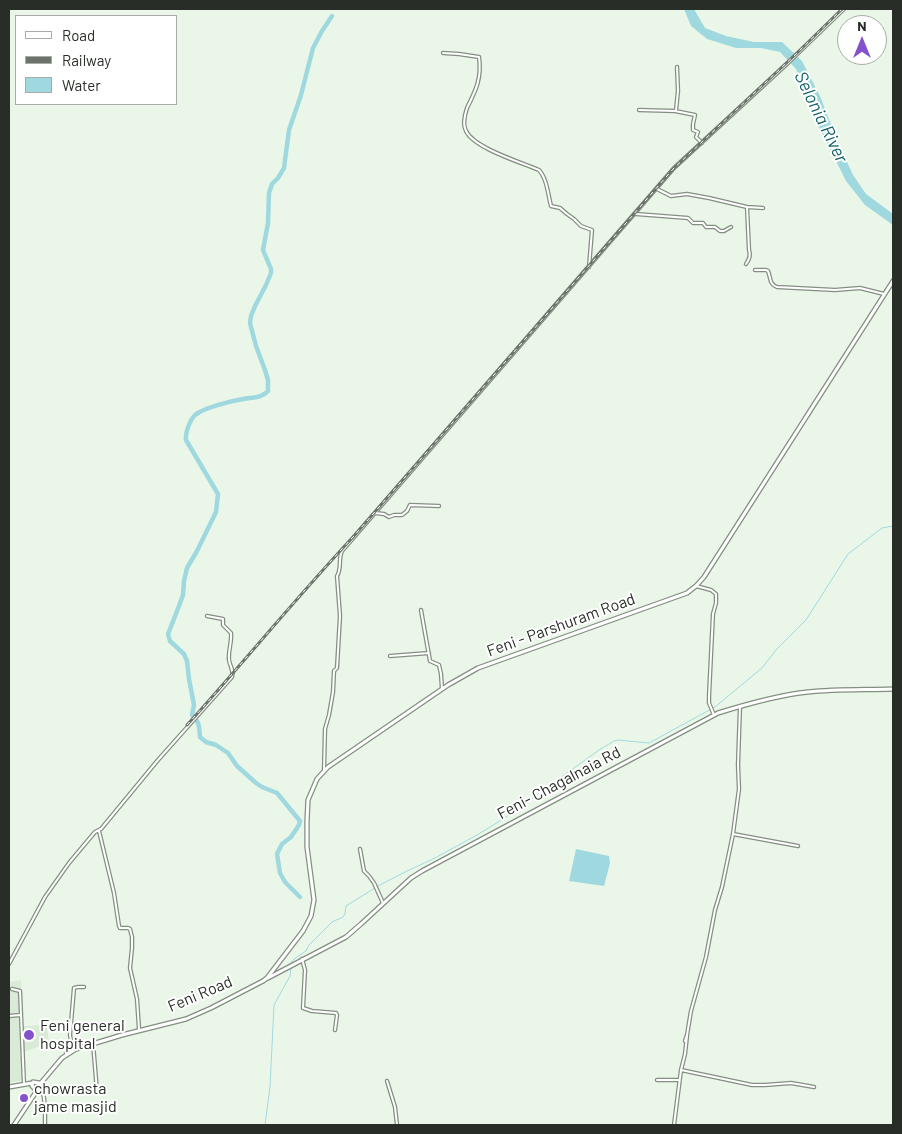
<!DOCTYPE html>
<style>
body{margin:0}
#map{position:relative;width:902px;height:1134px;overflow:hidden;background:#eaf7e8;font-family:Barlow,sans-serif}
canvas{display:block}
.frame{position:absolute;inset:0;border:10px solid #282d27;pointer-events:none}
.legend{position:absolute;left:15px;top:15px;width:162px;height:90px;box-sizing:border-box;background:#fff;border:1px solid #a9aba9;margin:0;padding:6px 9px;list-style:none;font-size:15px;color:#282d27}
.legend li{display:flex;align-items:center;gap:10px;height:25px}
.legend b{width:25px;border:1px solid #a9aba9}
.north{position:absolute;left:837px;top:15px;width:50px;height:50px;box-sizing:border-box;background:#fff;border:1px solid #a9aba9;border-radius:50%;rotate:0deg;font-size:14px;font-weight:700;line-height:20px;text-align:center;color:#282d27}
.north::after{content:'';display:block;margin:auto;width:18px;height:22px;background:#8453cb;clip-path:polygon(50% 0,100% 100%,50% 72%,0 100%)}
</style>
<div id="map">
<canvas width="902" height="1134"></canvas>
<div class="frame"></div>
<ul class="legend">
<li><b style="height:6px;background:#fff"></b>Road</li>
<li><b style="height:6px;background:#6b736a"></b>Railway</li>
<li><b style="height:14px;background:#9fd9df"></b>Water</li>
</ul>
<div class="north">N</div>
</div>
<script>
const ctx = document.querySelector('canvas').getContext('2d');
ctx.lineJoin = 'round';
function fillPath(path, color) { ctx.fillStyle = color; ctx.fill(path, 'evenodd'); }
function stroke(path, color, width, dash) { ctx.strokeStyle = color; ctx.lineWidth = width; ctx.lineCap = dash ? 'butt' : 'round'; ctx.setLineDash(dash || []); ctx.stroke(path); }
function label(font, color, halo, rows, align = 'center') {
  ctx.font = font + ' Barlow,sans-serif'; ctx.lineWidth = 4; ctx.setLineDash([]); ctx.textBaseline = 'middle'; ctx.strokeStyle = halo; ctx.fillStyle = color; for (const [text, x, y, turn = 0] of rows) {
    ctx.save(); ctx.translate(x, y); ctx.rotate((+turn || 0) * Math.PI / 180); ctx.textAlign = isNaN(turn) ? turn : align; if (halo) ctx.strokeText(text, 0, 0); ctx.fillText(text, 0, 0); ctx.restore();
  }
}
fillPath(new Path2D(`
 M 21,980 L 23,1026 L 47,1025 L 49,1043 L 24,1052 L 25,1080 L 9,1083 L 9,982 Z`), '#d9ebd6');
fillPath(new Path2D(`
 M 684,9 L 694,9 L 705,28 L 726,36 L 754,42 L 782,42 L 802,61 L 820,96 L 837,140 L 853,175 L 866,194 L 893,214 L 893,225 L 865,205 L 846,181 L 815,119 L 796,69 L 780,52 L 761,48 L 736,48 L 707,39 L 691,26 Z
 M 576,849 L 609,856 L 610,863 L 604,886 L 569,881 Z`), '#9fd9df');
stroke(new Path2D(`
 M 290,964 L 294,959 L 306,951 L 309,945 L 332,922 L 343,917 L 345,914 L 346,906 L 378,886 L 407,871 L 435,858 L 477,835 L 503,819 L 599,750 L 614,741 L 618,740 L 649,743 L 715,707 L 762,668 L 776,650 L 806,620 L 848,554 L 882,528 L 893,526
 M 265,1125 L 270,1087 L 274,1005 L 290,976 L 291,968`), '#9fd9df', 1);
stroke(new Path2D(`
 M 300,897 L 285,882 L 280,873 L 277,854 L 282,844 L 291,837 L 299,825 L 300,821 L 277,793 L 262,787 L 256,783 L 237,766 L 228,753 L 216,745 L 206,742 L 200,737 C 199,727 200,722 192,715 L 194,705 L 189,679 L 187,661 L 184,654 L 170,641 L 168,634 L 179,606 L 183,595 L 184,581 L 187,568 L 197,551 L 216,512 L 218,494 L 186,440 C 185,433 190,420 195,415 C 203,408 231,401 243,399 C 251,397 261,399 268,391 L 268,380 L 265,370 L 256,346 L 250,323 L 251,316 L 255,306 L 266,285 L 271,273 L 271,269 L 263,250 L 268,223 L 269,193 L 272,184 L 278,178 L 284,168 L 289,130 L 301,95 L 313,48 L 322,31 L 332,16`), '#9fd9df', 4.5);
const street = new Path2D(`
 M 443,53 L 459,54 L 479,57 C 482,78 476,90 467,108 C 465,114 462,124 466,131 C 474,148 520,162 539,170 C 547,179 548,194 551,206 L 560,208 L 567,214 L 574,219 L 581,226 L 592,230 L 589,267
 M 639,110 L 675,111 L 676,110 L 678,91 L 677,67
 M 675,111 L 695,115 L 693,124 L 693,130 L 698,132 L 696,137 L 702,143
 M 657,189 L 671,196 L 687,194 L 709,198 L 747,207 L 763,208
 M 636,214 L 688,218 L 693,223 L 703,223 L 706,227 L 715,227 L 720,231 L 724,231 L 731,227
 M 746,264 C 749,260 751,255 749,250 L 747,207
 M 755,270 L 766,270 L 768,271 C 771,278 769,284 777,287 L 835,290 L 860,288 L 884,294
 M 375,513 L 384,514 L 389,517 L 394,515 L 402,515 L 407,511 L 410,505 L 439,506
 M 696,586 L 711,590 L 716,594 L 716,603 L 713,614 L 709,696 L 709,703 L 714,715
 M 421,610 L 430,661 L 439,665 L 441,674 L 442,689
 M 390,656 L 429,653
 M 740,706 L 738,765 L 739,789 L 733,834 L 798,846
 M 324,771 L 325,729 L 329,715 L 333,692 L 334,671 L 337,668 L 340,616 L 337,576 C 342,569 338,559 342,551 L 674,168 L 788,63 L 844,9
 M 99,831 L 114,893 L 119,926 L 120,928 L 128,928 L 130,929 L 132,937 L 132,948 L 130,968 L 137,999 L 139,1029
 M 360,849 L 364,871 L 369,876 L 374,883 L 383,903
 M 302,959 L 305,970 L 303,1008 L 312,1011 L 336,1013 L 337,1015 L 335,1030
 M 9,964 L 45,897 L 69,863 L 95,832 L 101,829 L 158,760 L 232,677 C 234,669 230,667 229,660 C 228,651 232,642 231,633 L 223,625 L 223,619 L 207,616
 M 12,989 L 20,991 L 24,1084
 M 9,1016 L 20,1015
 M 685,1041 L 687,1035 L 691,1011 L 706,957 L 715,910 L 722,887 L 733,834
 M 93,1043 L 97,1091
 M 66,1053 L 72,1047 L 70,1035 L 74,988 L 78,987 L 84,987
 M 681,1070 L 752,1085 L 765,1085 L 791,1083 L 814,1087
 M 657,1080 L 679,1080
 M 387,1081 L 395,1107 L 397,1125
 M 40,1085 C 46,1097 45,1112 45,1125
 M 674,1125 L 681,1070 L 685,1054 L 687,1036`);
const secondary = new Path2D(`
 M 268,978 L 346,937 L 361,924 L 411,878 L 422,871 L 718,713 C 747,704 778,695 808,692 C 837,689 865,690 893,689
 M 39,1083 L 33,1082 L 32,1086 L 35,1089 L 38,1088 L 39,1084
 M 40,1084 L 62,1058 L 76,1049 L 122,1035 L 186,1019 L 211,1008 L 263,981 L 267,978 L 303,931 L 311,916 L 314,900 L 307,847 L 307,821 L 308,800 L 317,779 L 328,767 L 448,685 L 478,668 L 687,593 L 696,586 L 704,577 L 893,281
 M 9,1087 L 32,1083
 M 14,1125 L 38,1089`);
stroke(street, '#838f81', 4.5);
stroke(secondary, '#838f81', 5.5);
stroke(street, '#fff', 2);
stroke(secondary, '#fff', 3);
const rail = new Path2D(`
 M 187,725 C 243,663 296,598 353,537 L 673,169 L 797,53 L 842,9`);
stroke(rail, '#6b736a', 3);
stroke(rail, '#fff', 1, [4]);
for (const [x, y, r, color] of [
 [29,1035,6,"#8453cb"],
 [24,1098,5,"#8453cb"]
]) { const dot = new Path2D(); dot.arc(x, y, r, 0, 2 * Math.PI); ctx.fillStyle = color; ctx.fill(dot); stroke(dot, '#fff', 2); }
label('16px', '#282d27', '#fff', [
 ["Feni - Parshuram Road",561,625,-20],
 ["Feni- Chagalnaia Rd",559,783,-28],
 ["Feni Road",200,994,-23]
]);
label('16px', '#282d27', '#fff', [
 ["Feni general",40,1026],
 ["hospital",40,1044],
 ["chowrasta",34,1089],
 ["jame masjid",34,1107]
], 'left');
label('italic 18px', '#126168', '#fff', [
 ["Selonia River",821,117,64]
]);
</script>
